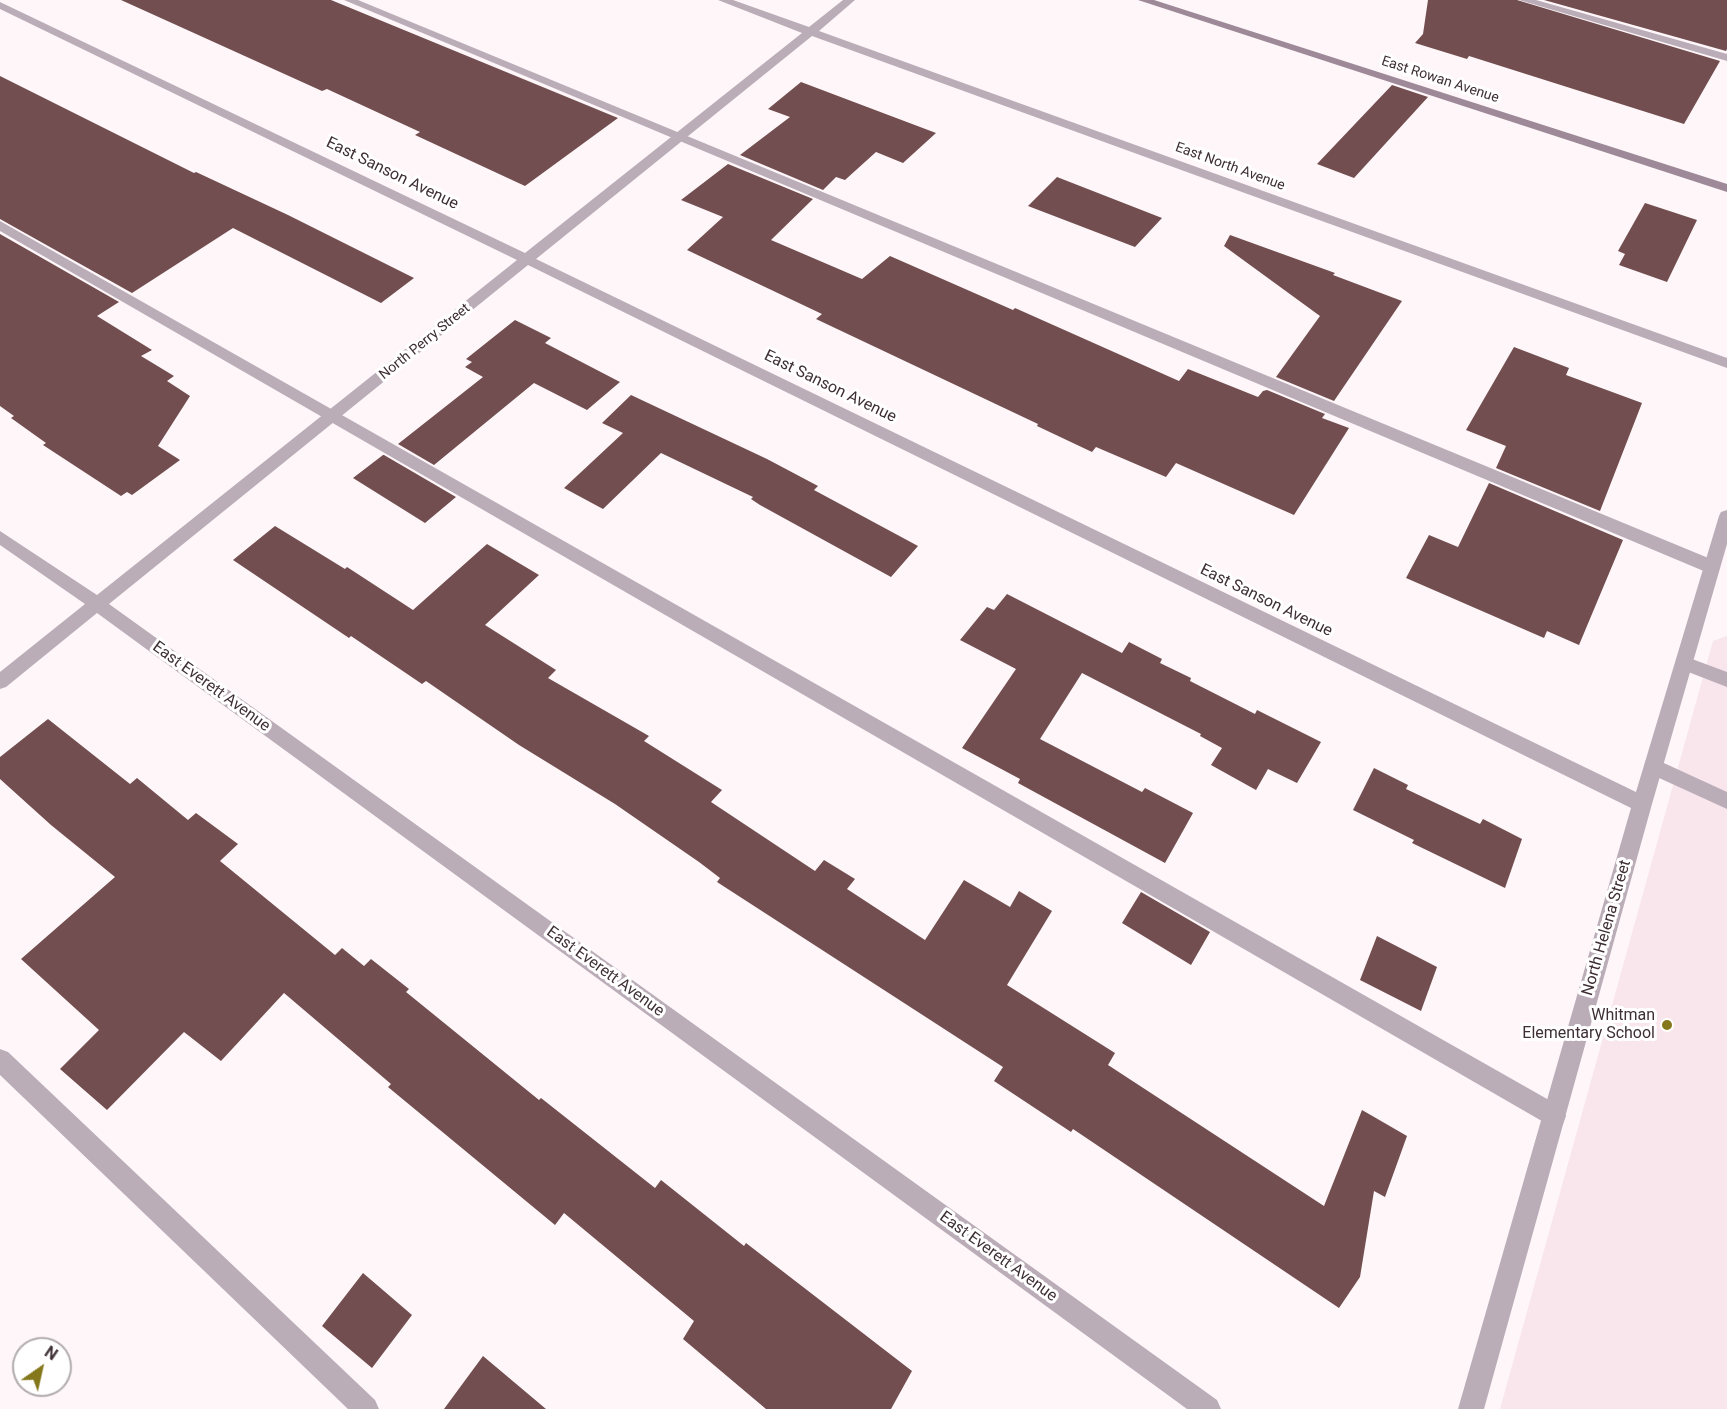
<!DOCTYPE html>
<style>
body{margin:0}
#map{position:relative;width:1727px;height:1409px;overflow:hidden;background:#fef6f8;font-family:Roboto,sans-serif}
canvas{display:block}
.north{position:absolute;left:12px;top:1337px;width:60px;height:60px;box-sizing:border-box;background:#fff;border:2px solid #b2acae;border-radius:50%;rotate:34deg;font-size:16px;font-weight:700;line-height:24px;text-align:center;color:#3e2f34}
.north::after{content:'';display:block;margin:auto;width:21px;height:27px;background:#85781c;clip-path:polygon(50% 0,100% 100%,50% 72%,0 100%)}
</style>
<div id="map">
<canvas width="1727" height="1409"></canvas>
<div class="north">N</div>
</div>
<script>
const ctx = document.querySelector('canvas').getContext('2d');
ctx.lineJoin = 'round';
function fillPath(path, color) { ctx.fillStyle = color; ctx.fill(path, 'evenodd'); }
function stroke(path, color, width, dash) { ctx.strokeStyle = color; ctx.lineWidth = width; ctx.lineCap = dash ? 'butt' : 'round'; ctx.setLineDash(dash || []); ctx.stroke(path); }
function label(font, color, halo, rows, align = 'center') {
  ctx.font = font + ' Roboto,sans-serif'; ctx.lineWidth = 6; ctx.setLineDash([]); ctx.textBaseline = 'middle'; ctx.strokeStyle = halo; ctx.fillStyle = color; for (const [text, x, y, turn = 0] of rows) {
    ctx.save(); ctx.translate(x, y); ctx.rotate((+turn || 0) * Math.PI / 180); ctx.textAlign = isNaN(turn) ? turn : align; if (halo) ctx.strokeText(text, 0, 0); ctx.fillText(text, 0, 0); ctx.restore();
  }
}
fillPath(new Path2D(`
 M 1727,636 L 1727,1409 L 1500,1409 L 1713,641 Z`), '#f9e6ec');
fillPath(new Path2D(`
 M 121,0 L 331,0 L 618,118 L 525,186 L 415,135 L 420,132 L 327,89 L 322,91 Z
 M 1428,0 L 1517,0 L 1720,61 L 1684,124 L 1469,56 L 1467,59 L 1415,43 L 1423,34 Z
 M 1544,0 L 1727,0 L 1727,49 L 1726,51 Z
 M 0,76 L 194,173 L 196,172 L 288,215 L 414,278 L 381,303 L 233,228 L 132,293 L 0,219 Z
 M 801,82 L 883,113 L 936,133 L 903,163 L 876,152 L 845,180 L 836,177 L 823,190 L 740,155 L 790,117 L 768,109 Z
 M 1392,85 L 1428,97 L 1354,178 L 1317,164 Z
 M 728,164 L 813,199 L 771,240 L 862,279 L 890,256 L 1013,310 L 1015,308 L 1179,381 L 1188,369 L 1258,397 L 1263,391 L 1267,390 L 1325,414 L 1322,418 L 1349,428 L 1294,515 L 1176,463 L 1166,477 L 1096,447 L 1092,452 L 1037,426 L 1038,424 L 816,319 L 822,314 L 687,250 L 723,217 L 681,200 Z
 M 1057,177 L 1162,218 L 1135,247 L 1028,206 Z
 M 1645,203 L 1697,220 L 1667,282 L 1619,265 L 1625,254 L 1618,251 Z
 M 0,234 L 119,302 L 97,316 L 152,350 L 141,356 L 174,376 L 167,381 L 190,396 L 158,446 L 180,460 L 132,495 L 127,492 L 121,496 L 43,445 L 46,443 L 11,418 L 14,416 L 0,406 Z
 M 1230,235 L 1335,273 L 1333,275 L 1402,301 L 1334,401 L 1276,377 L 1320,316 L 1224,246 Z
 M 515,320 L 551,338 L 545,343 L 620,382 L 587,410 L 534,383 L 434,465 L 398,444 L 483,377 L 465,367 L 472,362 L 466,359 Z
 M 1514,347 L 1569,368 L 1566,375 L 1642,403 L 1600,511 L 1496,468 L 1506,446 L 1466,430 Z
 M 631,395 L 767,459 L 818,486 L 814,490 L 918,546 L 891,577 L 760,505 L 751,499 L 753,497 L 661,453 L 603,509 L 564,488 L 623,433 L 602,423 Z
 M 383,455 L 384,455 L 456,497 L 425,523 L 353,478 Z
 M 1489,483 L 1623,540 L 1579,645 L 1547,631 L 1544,638 L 1406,578 L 1429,535 L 1458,547 Z
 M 275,526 L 345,569 L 347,567 L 413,610 L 487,544 L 539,575 L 485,625 L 556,670 L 548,678 L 649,736 L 644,741 L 722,790 L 711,802 L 815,871 L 824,860 L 855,879 L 847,889 L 925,940 L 964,880 L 1010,907 L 1019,891 L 1052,911 L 1007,985 L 1115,1053 L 1108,1065 L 1324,1206 L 1362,1110 L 1407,1136 L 1385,1197 L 1374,1191 L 1360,1277 L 1339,1308 L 1073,1129 L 1071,1132 L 994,1081 L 1003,1067 L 717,882 L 720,878 L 699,862 L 615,804 L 519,745 L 426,681 L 422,684 L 351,636 L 349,638 L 233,560 Z
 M 1007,594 L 1122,653 L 1129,642 L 1162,659 L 1160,663 L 1191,678 L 1190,681 L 1255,714 L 1257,710 L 1321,742 L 1297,783 L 1268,769 L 1256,790 L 1211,765 L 1222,748 L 1200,736 L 1201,734 L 1082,673 L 1040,739 L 1142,792 L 1145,788 L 1193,813 L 1165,863 L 1018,783 L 1020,779 L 962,748 L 1016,669 L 960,640 L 987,607 L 994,610 Z
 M 48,719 L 130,784 L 137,778 L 188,820 L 196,813 L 238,844 L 220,861 L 335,955 L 342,948 L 364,966 L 371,959 L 409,989 L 406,992 L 539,1100 L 541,1098 L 655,1188 L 661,1180 L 744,1246 L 746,1243 L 912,1371 L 891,1409 L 766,1409 L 683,1339 L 694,1321 L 564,1213 L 555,1225 L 388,1087 L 391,1084 L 284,993 L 221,1061 L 184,1032 L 107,1110 L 60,1069 L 99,1030 L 21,959 L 115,877 L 51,825 L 0,779 L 0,757 Z
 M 1374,768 L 1408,785 L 1406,789 L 1480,824 L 1483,819 L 1522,839 L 1505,888 L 1412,843 L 1414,840 L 1353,810 Z
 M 1141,892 L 1210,932 L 1191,965 L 1122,923 Z
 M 1377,936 L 1437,967 L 1421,1011 L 1360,980 Z
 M 363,1273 L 412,1315 L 372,1368 L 322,1326 Z
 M 483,1356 L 546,1409 L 444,1409 Z`), '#724e50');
fillPath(new Path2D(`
 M 344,0 L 358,0 L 1718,562 L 1720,567 L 1718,572 L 1712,573 L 1706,572 Z
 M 1519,0 L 1536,0 L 1727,54 L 1727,61 Z
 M 0,221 L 1563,1108 L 1566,1116 L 1563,1124 L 1555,1127 L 1547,1124 L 0,231 Z
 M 1684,656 L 1727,672 L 1727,687 L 1678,668 L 1675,663 L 1678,658 Z
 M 1653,758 L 1727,792 L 1727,809 L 1646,772 L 1644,766 L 1646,760 Z
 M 0,1049 L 8,1052 L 375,1400 L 379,1409 L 348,1409 L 0,1075 Z`), '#bbadb8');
fillPath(new Path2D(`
 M 718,0 L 733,0 L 809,27 L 843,0 L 855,0 L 819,31 L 1727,358 L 1727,368 L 812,36 L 536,259 L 1636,792 L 1719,516 L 1721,512 L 1727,510 L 1727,544 L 1652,804 L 1484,1409 L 1458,1409 L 1631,808 L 528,265 L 109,604 L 1217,1400 L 1221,1409 L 1187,1409 L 97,613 L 6,687 L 0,689 L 0,672 L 85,604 L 0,545 L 0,531 L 97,595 L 517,260 L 0,9 L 0,2 L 525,253 L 802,33 Z`), '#bbadb8');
fillPath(new Path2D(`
 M 1138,0 L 1154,0 L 1727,184 L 1727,192 Z`), '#9d8998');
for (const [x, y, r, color] of [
 [1667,1025,6,"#85781c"]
]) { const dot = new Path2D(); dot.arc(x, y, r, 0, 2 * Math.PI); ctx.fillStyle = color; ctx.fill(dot); stroke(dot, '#fff', 2); }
label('14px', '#3e2f34', '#fff', [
 ["East Rowan Avenue",1440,80,18],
 ["East North Avenue",1230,167,20],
 ["North Perry Street",425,342,-39]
]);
label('16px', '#3e2f34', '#fff', [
 ["East Sanson Avenue",392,174,26],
 ["East Sanson Avenue",830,387,26],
 ["East Sanson Avenue",1266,601,26],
 ["East Everett Avenue",211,687,36],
 ["North Helena Street",1607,928,-74],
 ["East Everett Avenue",605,972,36],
 ["East Everett Avenue",998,1257,36]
]);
label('16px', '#3e2f34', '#fff', [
 ["Whitman",1655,1016],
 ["Elementary School",1655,1034]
], 'right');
</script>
